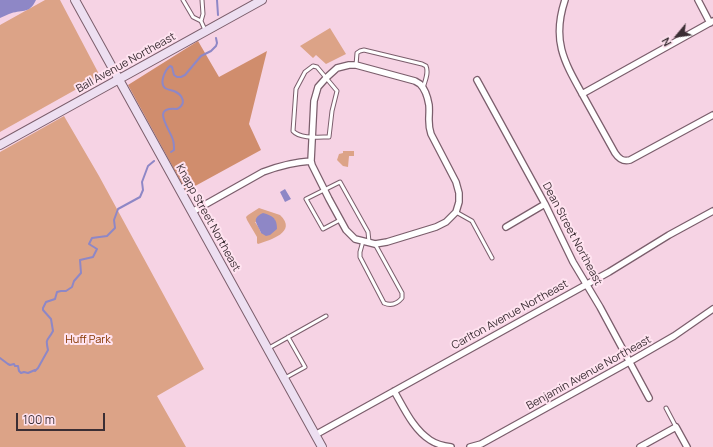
<!DOCTYPE html>
<style>
body{margin:0}
#map{position:relative;width:713px;height:447px;overflow:hidden;background:#f6d3e4;font-family:Manrope,sans-serif}
canvas{display:block}
.north{position:absolute;left:657px;top:16px;width:40px;height:40px;-webkit-text-stroke:3px #ffe3f0;paint-order:stroke;rotate:241deg;font-size:11px;font-weight:700;line-height:16px;text-align:center;color:#3b2e34}
.north::after{content:'';display:block;margin:auto;width:14px;height:18px;background:#3b2e34;clip-path:polygon(50% 0,100% 100%,50% 72%,0 100%)}
.scale{position:absolute;left:16px;top:413px;width:89px;height:18px;box-sizing:border-box;border:2px solid #3b2e34;border-top:0;padding-left:5px;font-size:12px;line-height:14px;white-space:nowrap;color:#3b2e34;-webkit-text-stroke:3px #ffe3f0;paint-order:stroke}
</style>
<div id="map">
<canvas width="713" height="447"></canvas>
<div class="north">N</div>
<div class="scale">100 m</div>
</div>
<script>
const ctx = document.querySelector('canvas').getContext('2d');
ctx.lineJoin = 'round';
function fillPath(path, color) { ctx.fillStyle = color; ctx.fill(path, 'evenodd'); }
function stroke(path, color, width, dash) { ctx.strokeStyle = color; ctx.lineWidth = width; ctx.lineCap = dash ? 'butt' : 'round'; ctx.setLineDash(dash || []); ctx.stroke(path); }
function label(font, color, halo, rows, align = 'center') {
  ctx.font = font + ' Manrope,sans-serif'; ctx.lineWidth = 4; ctx.setLineDash([]); ctx.textBaseline = 'middle'; ctx.strokeStyle = halo; ctx.fillStyle = color; for (const [text, x, y, turn = 0] of rows) {
    ctx.save(); ctx.translate(x, y); ctx.rotate((+turn || 0) * Math.PI / 180); ctx.textAlign = isNaN(turn) ? turn : align; if (halo) ctx.strokeText(text, 0, 0); ctx.fillText(text, 0, 0); ctx.restore();
  }
}
fillPath(new Path2D(`
 M 45,0 L 60,0 L 100,76 L 0,132 L 0,25 Z
 M 330,28 L 346,54 L 326,64 L 316,55 L 313,58 L 300,46 Z
 M 64,116 L 99,176 L 204,369 L 157,396 L 186,447 L 0,447 L 0,152 Z
 M 343,151 L 354,151 L 354,156 L 349,156 L 348,167 L 343,166 L 337,160 L 339,154 L 343,153 Z
 M 259,208 L 280,215 C 298,232 270,240 258,244 L 257,243 L 257,237 L 247,220 L 246,217 L 248,215 ZM 275,219 L 261,233 L 259,228 L 255,222 Z`), '#dca387');
fillPath(new Path2D(`
 M 198,41 L 219,77 L 267,51 L 249,124 L 261,150 L 186,191 L 128,85 Z`), '#d08d6d');
fillPath(new Path2D(`
 M 0,0 L 36,0 C 29,15 21,9 9,14 C 6,15 3,17 0,18 Z
 M 285,189 L 291,199 L 285,202 L 280,192 Z
 M 263,213 C 273,216 277,218 277,229 L 270,235 L 266,236 L 261,233 C 258,224 250,219 263,213 Z`), '#8e87c6');
stroke(new Path2D(`
 M 217,0 L 218,15
 M 171,152 L 174,150 C 174,147 174,143 173,140 C 170,129 150,106 177,109 C 187,104 183,95 174,91 C 171,90 168,90 165,88 C 159,83 165,70 170,66 L 172,67 L 174,75 L 177,77 L 181,77 L 185,75 L 201,56 L 211,51 L 216,46 L 217,43 L 216,38
 M 0,358 L 8,364 L 10,365 L 14,364 L 15,366 L 18,366 L 19,371 L 21,373 L 24,372 L 28,373 L 35,370 L 35,371 L 38,368 L 48,350 C 45,337 48,341 53,331 L 51,319 L 43,310 L 43,308 L 46,302 L 55,299 L 57,292 L 61,291 L 66,291 L 72,287 L 74,281 L 81,273 L 80,260 L 93,257 L 97,249 L 89,244 L 92,238 L 107,236 L 115,228 L 114,220 L 118,209 L 140,197 L 143,190 L 142,182 L 148,166 L 154,161`), '#8e87c6', 2);
const lane = new Path2D(`
 M 183,0 L 193,17 L 201,21 L 205,30
 M 201,21 L 203,14 L 202,0
 M 356,65 L 357,53 L 360,51 L 364,50 L 422,64 L 426,66 C 429,73 425,81 423,88
 M 313,66 L 317,67 L 337,91 L 332,111 L 329,137 C 319,137 300,139 293,131 L 296,89 L 305,72 Z
 M 456,212 L 472,221 L 492,258
 M 340,220 L 323,229 L 306,199 L 340,182 L 368,232 L 369,242
 M 363,241 L 360,252 L 360,257 L 384,303 C 391,306 397,304 402,298 L 402,293 L 375,244
 M 269,348 L 326,316
 M 285,378 L 305,367 L 288,337
 M 666,408 L 676,427`);
const street = new Path2D(`
 M 565,0 C 551,42 565,63 585,99 C 595,117 605,135 615,153 C 619,159 623,162 630,160 L 713,115
 M 698,0 L 710,23
 M 349,65 L 356,65 L 415,81 C 415,81 420,84 420,84 C 425,89 428,99 429,105 C 430,117 427,122 431,134 L 456,182 L 459,193 L 459,202 L 456,212 L 446,222 L 436,227 L 387,242 L 375,244 L 355,239 L 346,230 L 329,199 L 312,165 L 311,161 L 314,101 L 318,87 L 326,78 L 337,68 Z
 M 477,80 L 545,204 L 573,262 L 600,307 L 649,398
 M 582,94 L 713,21
 M 192,212 L 263,172 C 279,166 294,162 311,161
 M 506,227 L 545,204
 M 394,391 C 404,408 413,429 430,440 C 436,444 444,446 451,447
 M 315,435 L 609,272 L 669,235 L 713,211
 M 470,447 L 481,444 L 629,362 L 674,336 L 713,309
 M 640,447 L 676,427 L 687,447`);
const secondary = new Path2D(`
 M 75,0 L 322,447
 M 0,145 L 262,0`);
stroke(lane, '#7b5e6c', 5);
stroke(street, '#7b5e6c', 8);
stroke(secondary, '#7b5e6c', 10);
stroke(lane, '#fff', 3);
stroke(street, '#fff', 5.5);
stroke(secondary, '#eddff1', 8);
label('11px', '#3b2e34', '#ffe3f0', [
 ["Ball Avenue Northeast",126,63,-29],
 ["Knapp Street Northeast",208,218,61],
 ["Dean Street Northeast",572,234,62],
 ["Carlton Avenue Northeast",510,315,-29],
 ["Benjamin Avenue Northeast",589,373,-29]
]);
label('11px', '#863700', '#ffe3f0', [
 ["Huff Park",88,340]
]);
</script>
